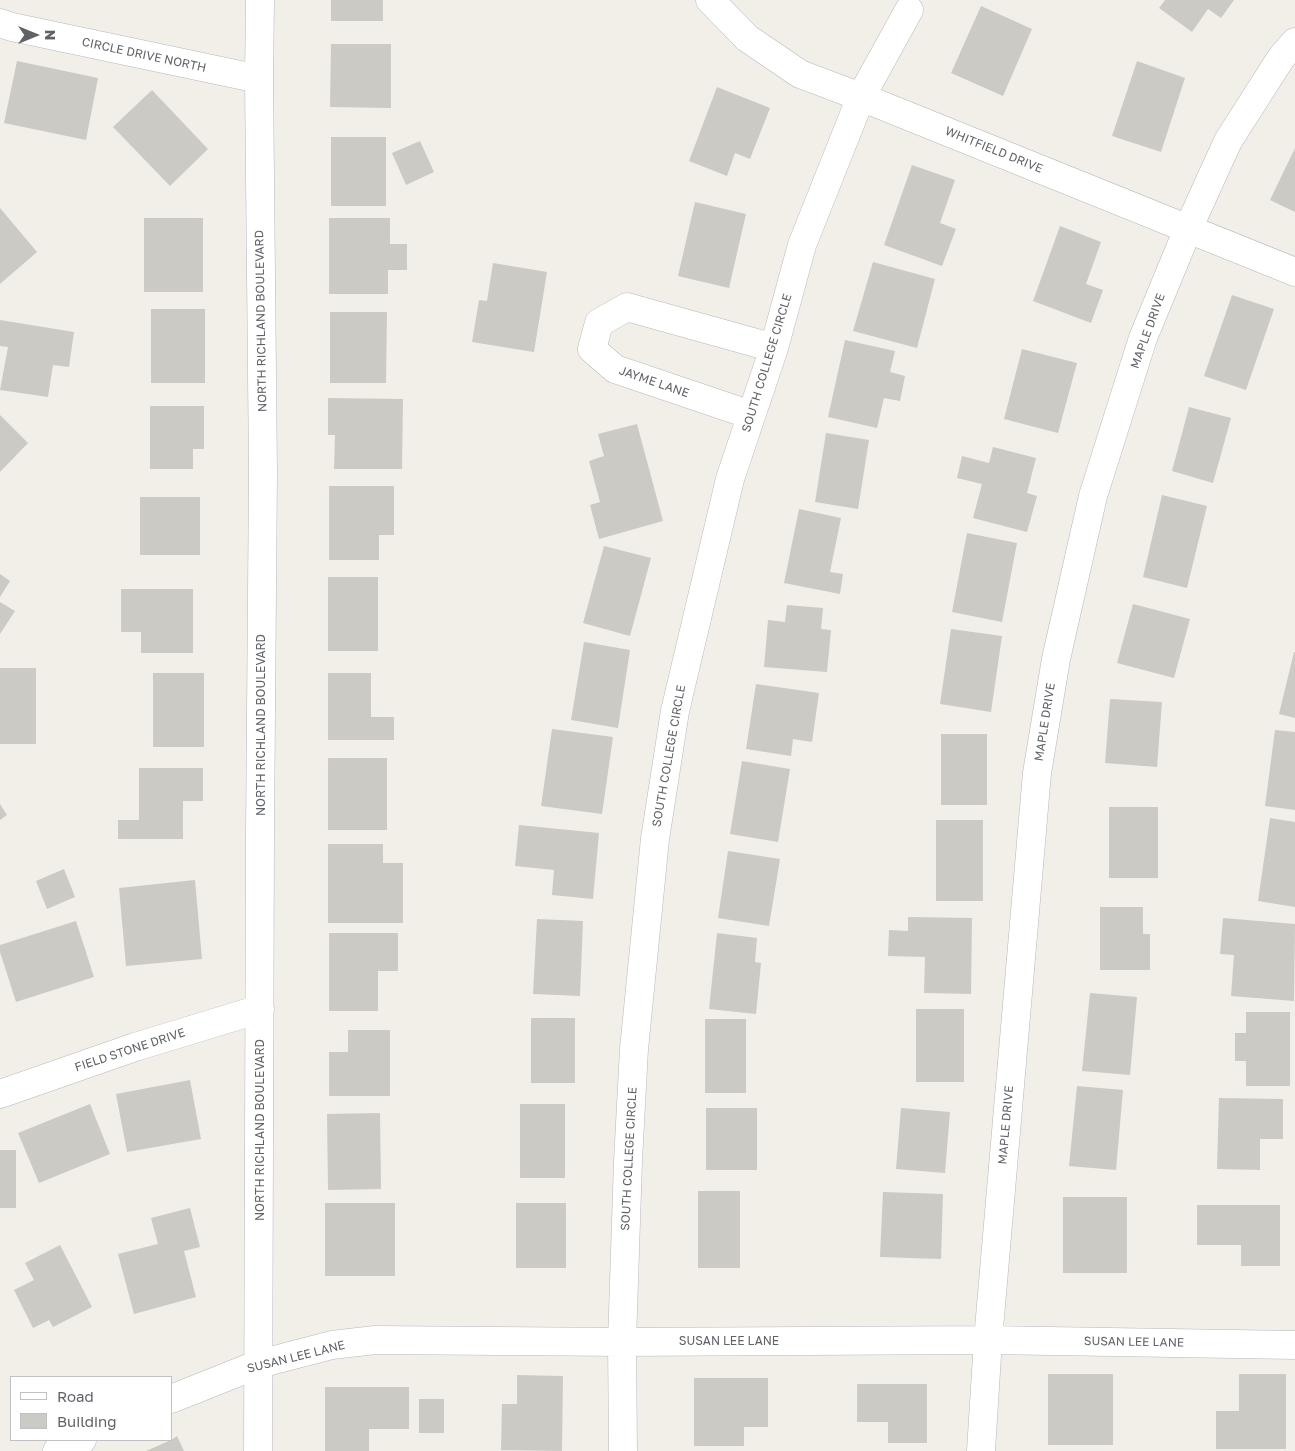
<!DOCTYPE html>
<style>
body{margin:0}
#map{position:relative;width:1295px;height:1451px;overflow:hidden;background:#f1efe8;font-family:"Golos Text",sans-serif}
canvas{display:block}
.legend{position:absolute;left:10px;top:1376px;width:162px;height:65px;box-sizing:border-box;background:#fff;border:1px solid #bfc1c3;margin:0;padding:6px 9px;list-style:none;font-size:15px;color:#5f6368}
.legend li{display:flex;align-items:center;gap:10px;height:25px}
.legend b{width:25px;border:1px solid #bfc1c3}
.north{position:absolute;left:10px;top:10px;width:50px;height:50px;-webkit-text-stroke:4px #fff;paint-order:stroke;rotate:90deg;font-size:14px;font-weight:700;line-height:20px;text-align:center;color:#5f6368}
.north::after{content:'';display:block;margin:auto;width:18px;height:22px;background:#5f6368;clip-path:polygon(50% 0,100% 100%,50% 72%,0 100%)}
</style>
<div id="map">
<canvas width="1295" height="1451"></canvas>
<ul class="legend">
<li><b style="height:6px;background:#fff"></b>Road</li>
<li><b style="height:14px;background:#cccac5"></b>Building</li>
</ul>
<div class="north">N</div>
</div>
<script>
const ctx = document.querySelector('canvas').getContext('2d');
ctx.lineJoin = 'round';
function fillPath(path, color) { ctx.fillStyle = color; ctx.fill(path, 'evenodd'); }
function stroke(path, color, width, dash) { ctx.strokeStyle = color; ctx.lineWidth = width; ctx.lineCap = dash ? 'butt' : 'round'; ctx.setLineDash(dash || []); ctx.stroke(path); }
function label(font, color, halo, rows, align = 'center') {
  ctx.font = font + ' "Golos Text",sans-serif'; ctx.lineWidth = 4; ctx.setLineDash([]); ctx.textBaseline = 'middle'; ctx.strokeStyle = halo; ctx.fillStyle = color; for (const [text, x, y, turn = 0] of rows) {
    ctx.save(); ctx.translate(x, y); ctx.rotate((+turn || 0) * Math.PI / 180); ctx.textAlign = isNaN(turn) ? turn : align; if (halo) ctx.strokeText(text, 0, 0); ctx.fillText(text, 0, 0); ctx.restore();
  }
}
fillPath(new Path2D(`
 M 331,0 L 383,0 L 383,21 L 331,21 Z
 M 1165,0 L 1234,0 L 1221,18 L 1208,9 L 1192,32 L 1159,8 Z
 M 981,6 L 1032,29 L 1003,96 L 951,73 Z
 M 331,44 L 391,44 L 391,108 L 330,107 Z
 M 17,61 L 98,78 L 86,140 L 4,123 Z
 M 1137,61 L 1185,78 L 1161,152 L 1112,136 Z
 M 717,87 L 770,108 L 750,159 L 735,153 L 727,176 L 689,161 Z
 M 152,90 L 208,149 L 170,186 L 113,127 Z
 M 331,137 L 386,137 L 386,206 L 331,206 Z
 M 420,141 L 434,172 L 406,185 L 392,153 Z
 M 1295,148 L 1295,212 L 1270,200 Z
 M 912,165 L 955,180 L 940,223 L 956,229 L 942,266 L 884,245 Z
 M 695,202 L 746,214 L 729,288 L 678,276 Z
 M 0,208 L 37,252 L 0,284 Z
 M 144,218 L 203,218 L 203,292 L 144,292 Z
 M 329,218 L 390,218 L 390,244 L 407,244 L 407,270 L 388,270 L 388,294 L 329,294 Z
 M 1060,226 L 1101,242 L 1086,284 L 1103,290 L 1091,323 L 1033,301 Z
 M 873,262 L 935,279 L 917,348 L 853,331 Z
 M 493,263 L 547,272 L 534,352 L 472,342 L 479,300 L 487,301 Z
 M 1232,295 L 1274,309 L 1246,390 L 1204,376 Z
 M 151,309 L 205,309 L 205,383 L 151,383 Z
 M 330,312 L 387,312 L 386,383 L 330,383 Z
 M 0,320 L 74,332 L 69,367 L 53,365 L 48,397 L 0,390 L 8,347 L 0,346 Z
 M 845,340 L 895,351 L 890,372 L 905,376 L 900,401 L 884,398 L 877,428 L 828,417 Z
 M 1022,349 L 1077,363 L 1058,433 L 1004,419 Z
 M 328,398 L 403,399 L 402,469 L 334,469 L 335,435 L 328,435 Z
 M 150,406 L 204,406 L 204,449 L 193,449 L 193,469 L 150,469 Z
 M 1189,407 L 1231,418 L 1213,483 L 1172,471 Z
 M 0,415 L 28,443 L 0,472 Z
 M 637,424 L 663,521 L 599,539 L 590,505 L 600,502 L 589,461 L 604,456 L 598,434 Z
 M 826,433 L 869,440 L 858,509 L 815,502 Z
 M 993,447 L 1036,458 L 1027,493 L 1037,496 L 1027,532 L 973,518 L 982,484 L 957,478 L 962,456 L 989,463 Z
 M 329,486 L 394,486 L 394,535 L 379,535 L 379,560 L 329,560 Z
 M 1162,495 L 1207,506 L 1187,588 L 1143,577 Z
 M 140,497 L 200,497 L 200,555 L 140,555 Z
 M 799,509 L 841,518 L 830,572 L 843,574 L 840,594 L 784,583 Z
 M 967,533 L 1017,543 L 1002,622 L 952,612 Z
 M 604,546 L 651,558 L 630,636 L 583,623 Z
 M 0,574 L 10,581 L 0,597 Z
 M 328,577 L 378,577 L 378,651 L 328,651 Z
 M 121,589 L 193,589 L 193,653 L 141,653 L 141,632 L 121,632 Z
 M 0,602 L 15,611 L 0,634 Z
 M 1133,604 L 1190,619 L 1174,678 L 1117,663 Z
 M 787,605 L 823,608 L 821,629 L 831,630 L 827,672 L 764,667 L 768,620 L 785,622 Z
 M 951,629 L 1002,636 L 991,712 L 940,704 Z
 M 584,642 L 630,650 L 618,728 L 571,720 Z
 M 1294,652 L 1295,652 L 1295,718 L 1279,714 Z
 M 0,668 L 36,668 L 36,744 L 0,744 Z
 M 153,673 L 204,673 L 204,747 L 153,747 Z
 M 328,673 L 371,673 L 371,717 L 394,717 L 394,740 L 328,740 Z
 M 756,684 L 819,693 L 812,742 L 793,739 L 791,756 L 746,749 Z
 M 1110,699 L 1162,702 L 1157,767 L 1105,763 Z
 M 552,729 L 613,737 L 602,814 L 541,806 Z
 M 1275,730 L 1295,732 L 1295,810 L 1265,806 Z
 M 941,734 L 987,734 L 987,805 L 941,805 Z
 M 328,758 L 387,758 L 387,830 L 328,830 Z
 M 742,761 L 790,769 L 778,842 L 730,834 Z
 M 139,768 L 203,768 L 203,801 L 183,801 L 183,839 L 118,839 L 118,820 L 139,820 Z
 M 0,804 L 7,815 L 0,820 Z
 M 1109,807 L 1158,807 L 1158,878 L 1109,878 Z
 M 1270,818 L 1295,822 L 1295,907 L 1258,901 Z
 M 936,820 L 983,820 L 983,901 L 936,901 Z
 M 519,825 L 599,833 L 593,899 L 552,895 L 554,870 L 515,866 Z
 M 328,844 L 383,844 L 383,863 L 403,863 L 403,923 L 328,923 Z
 M 728,851 L 780,859 L 769,926 L 718,918 Z
 M 64,869 L 75,897 L 47,909 L 36,881 Z
 M 195,880 L 202,959 L 126,966 L 119,888 Z
 M 1100,907 L 1143,907 L 1143,934 L 1150,934 L 1150,970 L 1100,970 Z
 M 908,917 L 972,918 L 971,994 L 924,993 L 925,957 L 888,956 L 889,930 L 908,931 Z
 M 1223,918 L 1295,924 L 1294,1001 L 1231,996 L 1234,955 L 1220,954 Z
 M 537,919 L 583,921 L 580,996 L 533,994 Z
 M 76,921 L 94,977 L 16,1002 L 0,952 L 0,945 Z
 M 329,933 L 398,933 L 398,971 L 378,971 L 378,1011 L 329,1011 Z
 M 717,933 L 757,938 L 755,962 L 761,963 L 756,1014 L 709,1009 Z
 M 1090,993 L 1137,997 L 1130,1075 L 1082,1071 Z
 M 916,1009 L 964,1009 L 964,1082 L 916,1082 Z
 M 1246,1012 L 1290,1012 L 1290,1086 L 1246,1086 L 1246,1061 L 1235,1061 L 1235,1033 L 1246,1033 Z
 M 531,1018 L 575,1018 L 575,1083 L 531,1083 Z
 M 705,1019 L 746,1019 L 746,1093 L 705,1093 Z
 M 348,1030 L 390,1030 L 390,1096 L 329,1096 L 329,1052 L 348,1052 Z
 M 190,1080 L 201,1139 L 127,1152 L 116,1094 Z
 M 1077,1086 L 1123,1090 L 1116,1170 L 1069,1166 Z
 M 1219,1098 L 1283,1099 L 1283,1139 L 1260,1139 L 1260,1170 L 1217,1169 Z
 M 90,1104 L 110,1154 L 39,1183 L 18,1133 Z
 M 520,1104 L 565,1104 L 565,1178 L 520,1178 Z
 M 706,1108 L 757,1108 L 757,1170 L 706,1170 Z
 M 901,1108 L 950,1112 L 945,1173 L 896,1169 Z
 M 380,1113 L 381,1189 L 328,1190 L 327,1114 Z
 M 0,1150 L 16,1150 L 16,1208 L 0,1208 Z
 M 698,1191 L 740,1191 L 740,1268 L 698,1268 Z
 M 883,1192 L 943,1194 L 941,1259 L 880,1257 Z
 M 1063,1197 L 1127,1197 L 1127,1273 L 1063,1273 Z
 M 325,1203 L 395,1203 L 395,1276 L 325,1276 Z
 M 516,1203 L 566,1203 L 566,1268 L 516,1268 Z
 M 1197,1205 L 1280,1205 L 1280,1266 L 1241,1266 L 1241,1245 L 1197,1245 Z
 M 190,1208 L 200,1247 L 184,1251 L 196,1297 L 134,1314 L 118,1254 L 158,1244 L 151,1218 Z
 M 60,1245 L 92,1307 L 53,1327 L 49,1320 L 33,1328 L 14,1290 L 34,1280 L 25,1263 Z
 M 1048,1374 L 1113,1374 L 1113,1445 L 1048,1445 Z
 M 1239,1374 L 1286,1374 L 1286,1449 L 1216,1449 L 1216,1411 L 1239,1411 Z
 M 517,1375 L 563,1376 L 562,1451 L 501,1450 L 502,1404 L 517,1404 Z
 M 694,1378 L 768,1378 L 768,1427 L 744,1427 L 744,1446 L 694,1446 Z
 M 857,1384 L 927,1384 L 927,1443 L 888,1443 L 888,1422 L 857,1422 Z
 M 325,1387 L 409,1387 L 409,1429 L 369,1429 L 369,1451 L 325,1451 Z
 M 419,1399 L 444,1399 L 444,1433 L 419,1433 Z
 M 177,1436 L 184,1451 L 146,1451 L 171,1440 Z`), '#cccac5');
const minor = new Path2D(`
 M 710,0 L 747,38 L 800,74 L 861,97 L 1295,272
 M 0,23 L 12,27 L 259,79
 M 751,415 L 615,369 L 592,349 L 599,323 L 627,307 L 774,348
 M 0,1094 L 135,1047 L 260,1009
 M 171,1399 L 259,1364 L 332,1345 L 375,1340 L 622,1342 L 988,1340 L 1295,1345
 M 57,1451 L 82,1440
 M 258,1451 L 260,833 L 263,472 L 259,79 L 260,0
 M 623,1451 L 622,1342 L 628,1161 L 634,1049 L 655,839 L 675,711 L 730,479 L 774,348 L 802,245 L 861,97 L 909,10
 M 981,1451 L 988,1340 L 1037,773 L 1056,659 L 1093,496 L 1143,338 L 1188,229 L 1228,141 L 1281,58 L 1295,42`);
stroke(minor, '#b5b8bc', 29);
stroke(minor, '#fff', 28);
label('12px', '#5f6368', '#fff', [
 ["CIRCLE DRIVE NORTH",144,55,12],
 ["WHITFIELD DRIVE",994,150,22],
 ["NORTH RICHLAND BOULEVARD",261,321,-91],
 ["MAPLE DRIVE",1148,331,-70],
 ["SOUTH COLLEGE CIRCLE",767,363,-73],
 ["JAYME LANE",654,382,19],
 ["MAPLE DRIVE",1045,722,-81],
 ["NORTH RICHLAND BOULEVARD",261,725,-90],
 ["SOUTH COLLEGE CIRCLE",669,756,-80],
 ["FIELD STONE DRIVE",130,1050,-18],
 ["MAPLE DRIVE",1006,1125,-85],
 ["NORTH RICHLAND BOULEVARD",260,1130,-90],
 ["SOUTH COLLEGE CIRCLE",629,1159,-87],
 ["SUSAN LEE LANE",729,1341],
 ["SUSAN LEE LANE",1134,1342,1],
 ["SUSAN LEE LANE",296,1357,-14]
]);
</script>
